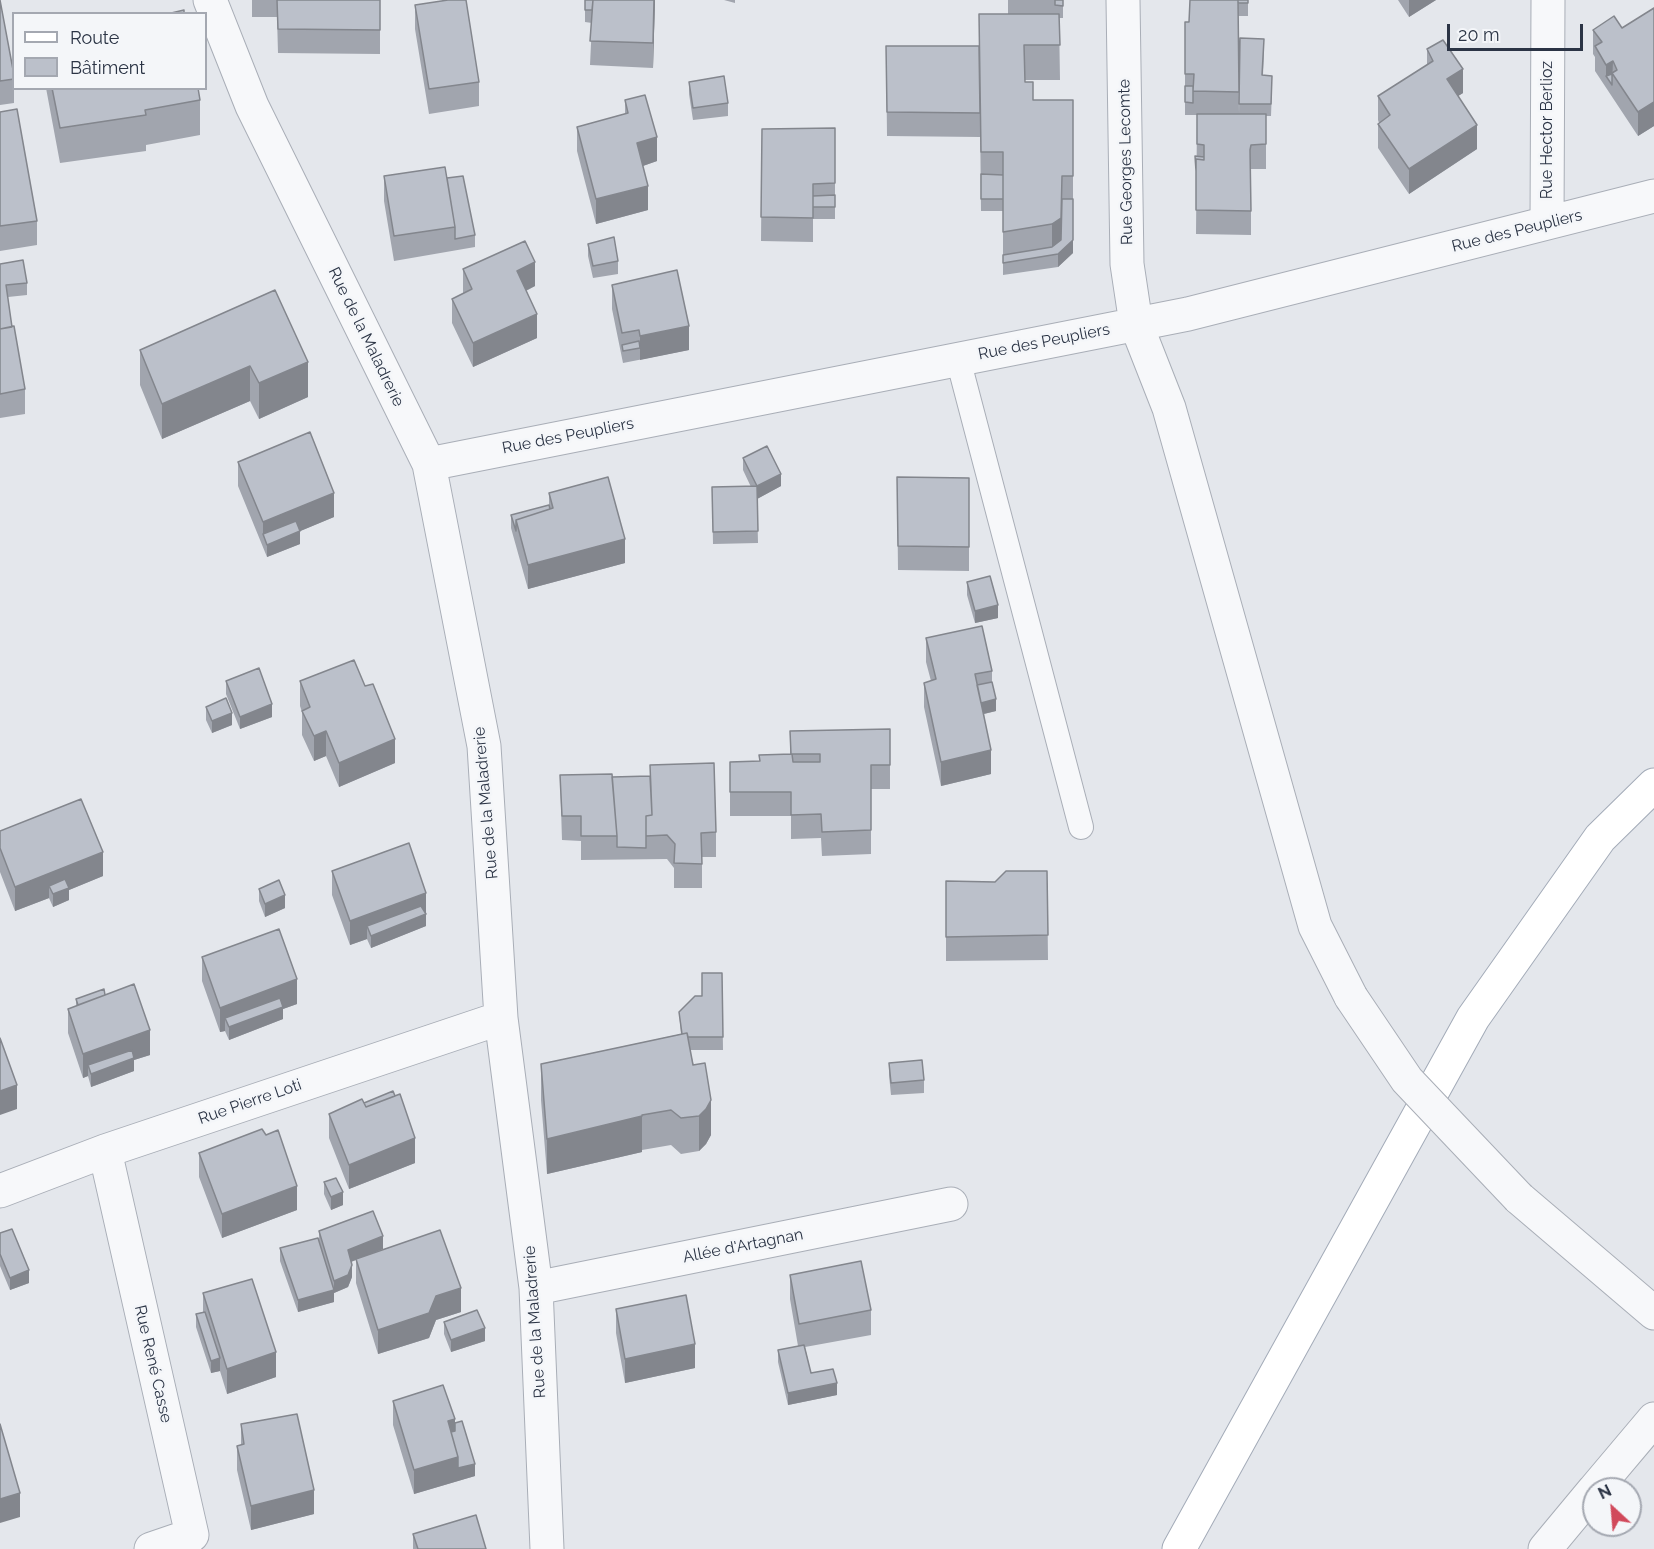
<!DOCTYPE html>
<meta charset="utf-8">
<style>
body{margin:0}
#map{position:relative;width:1654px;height:1549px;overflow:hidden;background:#e4e7ec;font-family:Raleway,sans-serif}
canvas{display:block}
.legend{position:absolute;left:12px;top:12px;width:195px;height:78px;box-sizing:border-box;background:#f4f6f9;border:2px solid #a4a8b1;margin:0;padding:8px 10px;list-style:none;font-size:18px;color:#2b3445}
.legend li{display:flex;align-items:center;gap:12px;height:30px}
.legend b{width:30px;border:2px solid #a4a8b1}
.north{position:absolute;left:1582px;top:1477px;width:60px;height:60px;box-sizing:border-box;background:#f4f6f9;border:2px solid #a4a8b1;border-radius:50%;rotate:334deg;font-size:16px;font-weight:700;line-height:24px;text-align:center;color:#2b3445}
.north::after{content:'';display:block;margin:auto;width:21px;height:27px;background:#d1495b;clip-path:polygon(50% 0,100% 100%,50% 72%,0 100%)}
.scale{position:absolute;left:1447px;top:24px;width:136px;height:27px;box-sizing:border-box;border:3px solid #2b3445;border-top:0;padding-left:8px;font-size:18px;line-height:21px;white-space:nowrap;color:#2b3445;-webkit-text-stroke:4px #f4f6f9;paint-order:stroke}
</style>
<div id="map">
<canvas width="1654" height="1549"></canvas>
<ul class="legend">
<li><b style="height:8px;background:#fff"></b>Route</li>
<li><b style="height:16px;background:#bbc0ca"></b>Bâtiment</li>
</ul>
<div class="north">N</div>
<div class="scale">20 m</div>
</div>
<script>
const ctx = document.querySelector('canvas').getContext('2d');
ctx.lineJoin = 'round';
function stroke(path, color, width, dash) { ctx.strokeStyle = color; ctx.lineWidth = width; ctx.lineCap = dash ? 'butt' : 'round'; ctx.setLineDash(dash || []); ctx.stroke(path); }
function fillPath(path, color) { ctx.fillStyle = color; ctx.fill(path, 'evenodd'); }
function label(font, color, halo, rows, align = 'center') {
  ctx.font = font + ' Raleway,sans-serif'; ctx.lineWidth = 5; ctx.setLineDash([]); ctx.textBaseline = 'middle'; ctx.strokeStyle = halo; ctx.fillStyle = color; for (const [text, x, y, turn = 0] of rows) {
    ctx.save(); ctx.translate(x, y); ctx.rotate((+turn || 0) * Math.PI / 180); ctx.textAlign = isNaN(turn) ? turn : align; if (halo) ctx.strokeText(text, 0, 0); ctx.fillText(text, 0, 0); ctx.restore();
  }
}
const lane = new Path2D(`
 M 958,359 L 1081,827`);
const street = new Path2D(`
 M 210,0 L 252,106 L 429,464 L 484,746 L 501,1018 L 536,1288 L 547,1549
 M 1123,0 L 1127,264 L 1136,324 L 1169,408 L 1315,926 L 1351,997
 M 1547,223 L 1548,0
 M 429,464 L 1188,314 L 1654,196
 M 105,1151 L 192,1535 L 151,1549
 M 0,1191 L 105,1151 L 501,1018
 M 1519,1198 L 1654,1313
 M 536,1288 L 951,1204
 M 1595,1489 L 1654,1419
 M 1545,1549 L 1594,1490`);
const primary = new Path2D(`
 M 1179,1549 L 1473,1018 L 1600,838 L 1654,785`);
stroke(lane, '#a9aeb7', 26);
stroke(street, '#a9aeb7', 35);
stroke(primary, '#a3abb8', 35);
stroke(lane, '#f7f8fa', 24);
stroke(street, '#f7f8fa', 33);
stroke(primary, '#fff', 33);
const streetBridge = new Path2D(`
 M 1351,997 L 1407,1080 L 1519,1198`);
stroke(streetBridge, '#a9aeb7', 35, []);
stroke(streetBridge, '#f7f8fa', 33);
fillPath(new Path2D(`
 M 0,0 L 14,75 L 14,103 L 0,105 Z
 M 252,0 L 380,0 L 380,54 L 278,53 L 277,17 L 252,17 Z
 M 585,0 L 655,0 L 653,68 L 590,65 L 592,23 L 585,22 Z
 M 724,0 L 735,0 L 735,3 Z
 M 1008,0 L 1063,0 L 1063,18 L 1059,18 L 1060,80 L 1025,80 L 1025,82 L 1033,100 L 1073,176 L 1073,253 L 1058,267 L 1003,275 L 1003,211 L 981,211 L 980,110 L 980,137 L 887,136 L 886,46 L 979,46 L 979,14 L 1008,14 Z
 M 1248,0 L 1248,16 L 1238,16 L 1239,114 L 1240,38 L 1264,51 L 1263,75 L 1272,89 L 1271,116 L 1266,116 L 1266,169 L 1251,169 L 1251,235 L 1196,234 L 1197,115 L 1185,115 L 1185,22 L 1189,22 Z
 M 1398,0 L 1436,0 L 1409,17 Z
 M 415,5 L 479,82 L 479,106 L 429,114 L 415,29 Z
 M 1654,8 L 1654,126 L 1638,136 L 1595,71 L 1595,57 L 1593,54 L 1593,30 L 1622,28 Z
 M 1427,49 L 1463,93 L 1458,96 L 1477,149 L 1409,194 L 1378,148 L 1378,124 L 1379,123 L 1378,120 L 1378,96 L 1427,65 Z
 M 689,82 L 728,103 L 728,116 L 693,120 L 689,94 Z
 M 46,88 L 198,88 L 200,100 L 200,135 L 146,145 L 146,151 L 60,163 Z
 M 625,100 L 657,161 L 643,166 L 648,210 L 596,224 L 577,151 L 577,127 L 625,114 Z
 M 0,112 L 37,221 L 37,245 L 0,251 Z
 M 835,128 L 835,219 L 813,219 L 813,215 L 813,242 L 761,241 L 762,129 Z
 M 384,176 L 447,178 L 475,235 L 475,247 L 394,261 L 384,201 Z
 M 588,244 L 618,261 L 618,274 L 593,278 L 588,256 Z
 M 0,264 L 27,283 L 27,295 L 8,297 L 12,327 L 25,389 L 25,414 L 0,418 Z
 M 463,269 L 535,286 L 526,291 L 537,338 L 473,367 L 452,323 L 452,299 L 463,293 Z
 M 612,285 L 689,350 L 623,363 L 612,309 Z
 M 275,290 L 308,397 L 259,419 L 250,401 L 162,439 L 140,385 L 140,350 Z
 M 743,458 L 781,486 L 757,499 L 758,543 L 713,544 L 712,487 L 751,487 L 743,470 Z
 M 238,462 L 334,517 L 300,531 L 300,544 L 267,557 L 238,486 Z
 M 897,477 L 969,478 L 969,571 L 898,570 Z
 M 549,493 L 625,563 L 528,589 L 511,528 L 511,515 L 549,505 Z
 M 967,582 L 998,618 L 975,623 L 967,595 Z
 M 926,638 L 992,671 L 992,682 L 996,711 L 984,714 L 991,774 L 941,786 L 924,707 L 924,683 L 931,681 L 926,662 Z
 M 226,681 L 272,717 L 240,729 L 226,694 Z
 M 300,681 L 395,763 L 339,787 L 326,756 L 314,761 L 302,735 L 302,712 L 300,706 Z
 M 206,707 L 232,725 L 212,733 L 206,720 Z
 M 890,729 L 890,789 L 871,789 L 871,854 L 822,856 L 821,838 L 791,839 L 791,816 L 730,816 L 730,762 L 759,761 L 790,754 L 790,731 Z
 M 560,775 L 612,777 L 716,832 L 716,857 L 702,857 L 702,888 L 674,888 L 674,868 L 667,859 L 581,860 L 581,841 L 562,840 Z
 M 0,831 L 103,876 L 69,890 L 69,900 L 53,907 L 49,898 L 15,911 L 0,872 Z
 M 332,871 L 426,893 L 426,926 L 371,948 L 367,939 L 350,945 L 332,895 Z
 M 1047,871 L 1048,960 L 946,961 L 946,881 L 995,882 Z
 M 259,889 L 285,908 L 265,917 L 259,901 Z
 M 202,957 L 297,1004 L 283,1009 L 283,1019 L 229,1040 L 225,1031 L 220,1032 L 202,981 Z
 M 722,973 L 723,1050 L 690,1050 L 711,1135 L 706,1144 L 699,1151 L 681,1154 L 671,1145 L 642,1150 L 642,1152 L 547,1174 L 541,1100 L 541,1064 L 681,1034 L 679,1012 L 702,996 Z
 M 105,995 L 150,1055 L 134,1060 L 134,1071 L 91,1087 L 88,1076 L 83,1078 L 68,1033 L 68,1009 L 76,1006 L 76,999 Z
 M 889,1063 L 924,1080 L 924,1093 L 891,1095 L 889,1075 Z
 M 364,1103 L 415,1163 L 349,1189 L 329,1138 L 329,1114 Z
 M 199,1153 L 297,1210 L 222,1238 L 199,1177 Z
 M 324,1182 L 343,1205 L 331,1210 L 324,1194 Z
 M 319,1231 L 383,1249 L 370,1254 L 461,1312 L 436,1320 L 429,1338 L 378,1354 L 356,1283 L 356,1260 L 351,1262 L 352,1277 L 348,1287 L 334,1293 L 334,1302 L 298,1312 L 280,1261 L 280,1248 L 319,1241 Z
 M 0,1233 L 29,1283 L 10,1290 L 0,1266 Z
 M 790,1275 L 871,1310 L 871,1335 L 805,1347 L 811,1373 L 837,1395 L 788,1405 L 778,1362 L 778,1350 L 798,1346 L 790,1299 Z
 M 203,1293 L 276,1377 L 227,1394 L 220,1371 L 211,1373 L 196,1327 L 196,1314 L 203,1312 Z
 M 616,1309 L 695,1368 L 625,1383 L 616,1333 Z
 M 444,1322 L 485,1341 L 451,1352 L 444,1334 Z
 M 393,1401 L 455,1423 L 475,1476 L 414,1494 L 393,1425 Z
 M 241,1424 L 314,1514 L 251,1530 L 237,1470 L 237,1446 L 241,1445 Z
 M 413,1534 L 486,1549 L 413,1549 Z`), '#a1a5ae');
fillPath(new Path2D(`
 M 654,0 L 655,0 L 653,68 L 653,43 Z
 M 1409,0 L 1436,0 L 1409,17 Z
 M 1613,61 L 1612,85 L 1606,76 L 1606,65 Z
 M 1463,69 L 1463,93 L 1447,103 L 1447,79 Z
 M 1654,102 L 1654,126 L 1638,136 L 1638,112 Z
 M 1477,125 L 1477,149 L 1409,194 L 1409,169 Z
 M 657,137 L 657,161 L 637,168 L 637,143 Z
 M 648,186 L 648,210 L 596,224 L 596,199 Z
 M 1073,199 L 1073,253 L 1058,267 L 1058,254 L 1052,255 L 1052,224 L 1062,211 Z
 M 535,262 L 535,286 L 517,295 L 517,271 Z
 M 537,314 L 537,338 L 473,367 L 473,343 Z
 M 689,326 L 689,350 L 640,360 L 640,336 Z
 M 308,362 L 308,397 L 259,419 L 259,383 Z
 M 250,366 L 250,401 L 162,439 L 162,404 Z
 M 781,474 L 781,486 L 757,499 L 757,486 Z
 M 334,493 L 334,517 L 267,545 L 263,534 L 263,522 Z
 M 300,531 L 300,544 L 267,557 L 267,545 Z
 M 625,539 L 625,563 L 528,589 L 528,565 Z
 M 998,605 L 998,618 L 975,623 L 975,611 Z
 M 996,699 L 996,711 L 979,715 L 979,703 Z
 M 272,704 L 272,717 L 240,729 L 240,717 Z
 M 232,713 L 232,725 L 212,733 L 212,721 Z
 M 326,731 L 326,756 L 314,761 L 314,736 Z
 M 395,739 L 395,763 L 339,787 L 339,763 Z
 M 991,750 L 991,774 L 941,786 L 941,762 Z
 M 103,852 L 103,876 L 69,890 L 69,900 L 53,907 L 53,894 L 49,886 L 49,898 L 15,911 L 15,887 Z
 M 426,893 L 426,926 L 371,948 L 371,936 L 367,926 L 367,939 L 350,945 L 350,921 Z
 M 285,895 L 285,908 L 265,917 L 265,904 Z
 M 297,979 L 297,1004 L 283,1009 L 283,1019 L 229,1040 L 229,1027 L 225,1018 L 225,1031 L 220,1032 L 220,1008 Z
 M 150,1030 L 150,1055 L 134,1060 L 134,1071 L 91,1087 L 91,1074 L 88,1065 L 88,1076 L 83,1078 L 83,1054 Z
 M 17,1085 L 17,1109 L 0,1115 L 0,1091 Z
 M 711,1100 L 711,1135 L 706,1144 L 699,1151 L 699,1116 Z
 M 642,1116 L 642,1152 L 547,1174 L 547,1139 Z
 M 415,1138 L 415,1163 L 349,1189 L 349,1165 Z
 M 297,1186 L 297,1210 L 222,1238 L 222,1214 Z
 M 343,1192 L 343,1205 L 331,1210 L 331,1197 Z
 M 383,1236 L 383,1249 L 348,1263 L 348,1250 Z
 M 352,1265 L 352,1277 L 348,1287 L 334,1293 L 334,1281 Z
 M 29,1270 L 29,1283 L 10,1290 L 10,1278 Z
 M 461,1288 L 461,1312 L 436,1320 L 429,1338 L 378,1354 L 378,1330 L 436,1296 Z
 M 334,1290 L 334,1302 L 298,1312 L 298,1300 Z
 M 485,1328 L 485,1341 L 451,1352 L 451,1340 Z
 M 695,1344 L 695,1368 L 625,1383 L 625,1359 Z
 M 276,1352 L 276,1377 L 227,1394 L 227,1369 Z
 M 220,1358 L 220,1371 L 211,1373 L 211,1361 Z
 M 837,1383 L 837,1395 L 788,1405 L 788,1393 Z
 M 455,1419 L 455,1443 L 448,1421 Z
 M 458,1457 L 475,1464 L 475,1476 L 414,1494 L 414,1470 Z
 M 314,1490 L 314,1514 L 251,1530 L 251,1506 Z
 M 20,1493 L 20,1517 L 0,1523 L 0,1499 Z`), '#83868d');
const building = new Path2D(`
 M 0,0 L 14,75 L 14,79 L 0,81 Z
 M 277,0 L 380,0 L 380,30 L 278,29 Z
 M 448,0 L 466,0 L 479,82 L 429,89 L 415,5 Z
 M 585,0 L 593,0 L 592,10 L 585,10 Z
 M 593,0 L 654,0 L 653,43 L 590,41 Z
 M 1055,0 L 1063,0 L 1063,6 L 1055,5 Z
 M 1190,0 L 1238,0 L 1239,92 L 1193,91 L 1194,74 L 1185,74 L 1185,22 L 1189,22 Z
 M 1238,0 L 1248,0 L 1248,3 L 1238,3 Z
 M 1654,8 L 1654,102 L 1638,112 L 1612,73 L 1617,70 L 1613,61 L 1606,65 L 1595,46 L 1602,42 L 1593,30 L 1614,16 L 1622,28 Z
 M 184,10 L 184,14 L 167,14 Z
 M 979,14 L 1059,14 L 1060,45 L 1024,45 L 1025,82 L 1033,82 L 1033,100 L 1073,100 L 1073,176 L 1062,176 L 1061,218 L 1052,224 L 1003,232 L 1003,152 L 981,152 Z
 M 1240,38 L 1264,39 L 1262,75 L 1272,76 L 1271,104 L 1239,104 Z
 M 1443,40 L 1463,69 L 1447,79 L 1477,125 L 1409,169 L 1378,124 L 1390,115 L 1378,96 L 1433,61 L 1427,49 Z
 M 886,46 L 979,46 L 980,113 L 887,112 Z
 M 1612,74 L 1612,85 L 1606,76 Z
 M 724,76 L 728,103 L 693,108 L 689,82 Z
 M 1185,86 L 1193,86 L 1193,103 L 1185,102 Z
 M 52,88 L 198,88 L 200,100 L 145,110 L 146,115 L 60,128 Z
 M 645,95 L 657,137 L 637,143 L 648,186 L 596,199 L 577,127 L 628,113 L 625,100 Z
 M 17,109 L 37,221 L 0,226 L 0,112 Z
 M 1197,114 L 1266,114 L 1266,144 L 1251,145 L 1250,150 L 1251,211 L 1196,210 L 1196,159 L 1204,160 L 1204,145 L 1197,144 Z
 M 835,128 L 835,183 L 813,184 L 813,218 L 761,217 L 762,129 Z
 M 1195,156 L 1204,157 L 1204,160 L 1196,159 L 1196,171 Z
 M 445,167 L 455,227 L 394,236 L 384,176 Z
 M 981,174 L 1003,175 L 1003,199 L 981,199 Z
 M 463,176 L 475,235 L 455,239 L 455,227 L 447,178 Z
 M 835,195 L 835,207 L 813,207 L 813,196 Z
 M 1062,199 L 1073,199 L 1073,240 L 1058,254 L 1003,263 L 1003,255 L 1052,247 L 1061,240 Z
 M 614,237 L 618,261 L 593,266 L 588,244 Z
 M 525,241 L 535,262 L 517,271 L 537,314 L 473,343 L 452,299 L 472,289 L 463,269 Z
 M 23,260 L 27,283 L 6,285 L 12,327 L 0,329 L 0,264 Z
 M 677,270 L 689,326 L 640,336 L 639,330 L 622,333 L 612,285 Z
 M 275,290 L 308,362 L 259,383 L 250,366 L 162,404 L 140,350 Z
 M 14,326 L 25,389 L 0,394 L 0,329 Z
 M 639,341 L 640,348 L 623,351 L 622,345 Z
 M 310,432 L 334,493 L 263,522 L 238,462 Z
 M 767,446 L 781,474 L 757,486 L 758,531 L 713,532 L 712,487 L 757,486 L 743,458 Z
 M 608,477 L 625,539 L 528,565 L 516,520 L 553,508 L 549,493 Z
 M 897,477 L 969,478 L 969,547 L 898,546 Z
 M 549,505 L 550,509 L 516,520 L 516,531 L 511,515 Z
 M 296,521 L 300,531 L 267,545 L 263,534 Z
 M 990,576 L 998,605 L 975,611 L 967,582 Z
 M 982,626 L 992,671 L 975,674 L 991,750 L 941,762 L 924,683 L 936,679 L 926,638 Z
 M 354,660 L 365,686 L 373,684 L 395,739 L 339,763 L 326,731 L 314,736 L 302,711 L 310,707 L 300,681 Z
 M 259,668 L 272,704 L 240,717 L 226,681 Z
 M 992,682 L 996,699 L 981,703 L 977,685 Z
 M 226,698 L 232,713 L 212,721 L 206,707 Z
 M 890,729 L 890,765 L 871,765 L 871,830 L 822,832 L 821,814 L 791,815 L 791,792 L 730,792 L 730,762 L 760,761 L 759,755 L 792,754 L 793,762 L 820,762 L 820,754 L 791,754 L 790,731 Z
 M 714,763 L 716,832 L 701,833 L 702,864 L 674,863 L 675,844 L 667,835 L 646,836 L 646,816 L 652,815 L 650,765 Z
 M 612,774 L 617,836 L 581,836 L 581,816 L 562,816 L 560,775 Z
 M 650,776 L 652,815 L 646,816 L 646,848 L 617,847 L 617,836 L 612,777 Z
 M 81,799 L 103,852 L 15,887 L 0,848 L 0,831 Z
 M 409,843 L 426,893 L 350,921 L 332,871 Z
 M 1006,871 L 1047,871 L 1048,935 L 946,937 L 946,881 L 995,882 Z
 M 65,879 L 69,888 L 53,894 L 49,886 Z
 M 279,880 L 285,895 L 265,904 L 259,889 Z
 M 421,906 L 426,914 L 371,936 L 367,926 Z
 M 279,929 L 297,979 L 220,1008 L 202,957 Z
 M 702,973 L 722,973 L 723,1037 L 688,1037 L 687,1033 L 682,1034 L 679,1012 L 695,996 L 702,996 Z
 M 134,984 L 150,1030 L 83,1054 L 68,1009 Z
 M 104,989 L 105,995 L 78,1005 L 76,999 Z
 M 280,998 L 283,1007 L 229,1027 L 225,1018 Z
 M 687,1033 L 693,1065 L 705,1063 L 711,1100 L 706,1109 L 699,1116 L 681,1118 L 671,1110 L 642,1115 L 642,1116 L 547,1139 L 541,1064 Z
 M 0,1038 L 17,1085 L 0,1091 Z
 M 132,1050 L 134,1058 L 91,1074 L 88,1065 Z
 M 922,1060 L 924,1080 L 891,1083 L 889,1063 Z
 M 393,1091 L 395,1096 L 366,1107 L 364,1103 Z
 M 400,1094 L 415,1138 L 349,1165 L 329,1114 L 362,1099 L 366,1107 Z
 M 262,1129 L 266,1135 L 278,1130 L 297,1186 L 222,1214 L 199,1153 Z
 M 336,1178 L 343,1192 L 331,1197 L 324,1182 Z
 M 373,1211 L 383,1236 L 348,1250 L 352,1265 L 348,1275 L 334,1281 L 319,1231 Z
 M 12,1229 L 29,1270 L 10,1278 L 0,1254 L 0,1233 Z
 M 440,1230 L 461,1288 L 436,1296 L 429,1313 L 378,1330 L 356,1259 Z
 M 318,1238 L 334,1290 L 298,1300 L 280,1248 Z
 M 861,1261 L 871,1310 L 799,1324 L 790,1275 Z
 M 252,1279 L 276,1352 L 227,1369 L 203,1293 Z
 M 686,1295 L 695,1344 L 625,1359 L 616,1309 Z
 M 477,1310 L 485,1328 L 451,1340 L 444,1322 Z
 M 205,1312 L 220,1358 L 211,1361 L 196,1314 Z
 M 804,1345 L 811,1373 L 833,1369 L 837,1383 L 788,1393 L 778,1350 Z
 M 443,1385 L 455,1419 L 448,1421 L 458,1457 L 414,1470 L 393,1401 Z
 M 297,1414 L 314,1490 L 251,1506 L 237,1446 L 244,1444 L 241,1424 Z
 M 462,1421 L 475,1464 L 458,1468 L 458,1457 L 451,1432 L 455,1431 L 455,1423 Z
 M 0,1424 L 20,1493 L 0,1499 Z
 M 476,1515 L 486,1549 L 418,1549 L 413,1534 Z`);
fillPath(building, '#bbc0ca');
stroke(building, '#83868d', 1.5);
label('16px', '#2b3445', '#f4f6f9', [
 ["Rue Hector Berlioz",1547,130,-90],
 ["Rue Georges Lecomte",1126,162,-91],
 ["Rue des Peupliers",1517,231,-14],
 ["Rue de la Maladrerie",366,337,64],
 ["Rue des Peupliers",1044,342,-11],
 ["Rue des Peupliers",568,436,-11],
 ["Rue de la Maladrerie",486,803,-95],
 ["Rue Pierre Loti",250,1102,-19],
 ["Allée d'Artagnan",743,1246,-11],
 ["Rue de la Maladrerie",535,1322,-94],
 ["Rue René Casse",153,1364,77]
]);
</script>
